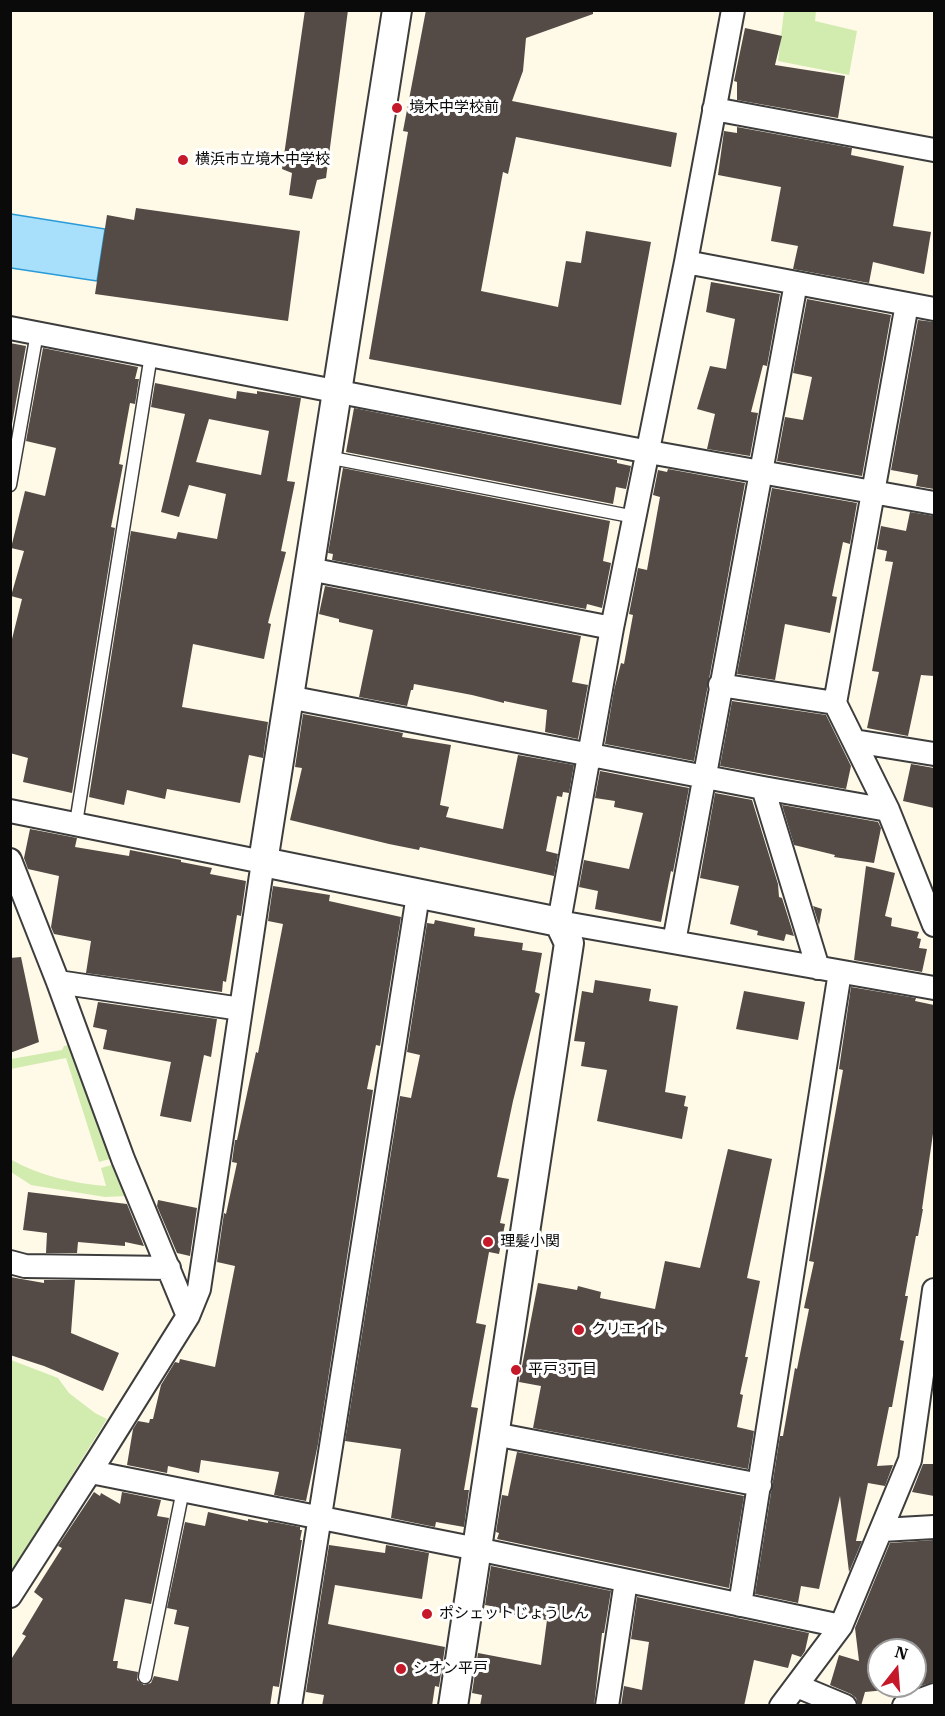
<!DOCTYPE html>
<meta charset="utf-8">
<style>
body{margin:0}
#map{position:relative;width:945px;height:1716px;overflow:hidden;background:#fff9e8;font-family:"IBM Plex Serif",serif}
canvas{display:block}
.frame{position:absolute;inset:0;border:12px solid #0a0a0a;pointer-events:none}
.north{position:absolute;left:867px;top:1638px;width:60px;height:60px;box-sizing:border-box;background:#fff;border:2px solid #9d9d9d;border-radius:50%;rotate:17deg;font-size:16px;font-weight:700;line-height:24px;text-align:center;color:#0a0a0a}
.north::after{content:'';display:block;margin:auto;width:21px;height:27px;background:#c51829;clip-path:polygon(50% 0,100% 100%,50% 72%,0 100%)}
</style>
<div id="map">
<canvas width="945" height="1716"></canvas>
<div class="frame"></div>
<div class="north">N</div>
</div>
<script>
const ctx = document.querySelector('canvas').getContext('2d');
ctx.lineJoin = 'round';
function fillPath(path, color) { ctx.fillStyle = color; ctx.fill(path, 'evenodd'); }
function stroke(path, color, width, dash) { ctx.strokeStyle = color; ctx.lineWidth = width; ctx.lineCap = dash ? 'butt' : 'round'; ctx.setLineDash(dash || []); ctx.stroke(path); }
function label(font, color, halo, rows, align = 'center') {
  ctx.font = font + ' "IBM Plex Serif","Noto Sans JP",serif'; ctx.lineWidth = 6; ctx.setLineDash([]); ctx.textBaseline = 'middle'; ctx.strokeStyle = halo; ctx.fillStyle = color; for (const [text, x, y, turn = 0] of rows) {
    ctx.save(); ctx.translate(x, y); ctx.rotate((+turn || 0) * Math.PI / 180); ctx.textAlign = isNaN(turn) ? turn : align; if (halo) ctx.strokeText(text, 0, 0); ctx.fillText(text, 0, 0); ctx.restore();
  }
}
fillPath(new Path2D(`
 M 784,11 L 816,11 L 815,21 L 857,31 L 849,75 L 778,61 Z
 M 69,1045 L 113,1158 L 99,1162 L 66,1058 L 11,1069 L 11,1059 L 62,1050 L 64,1046 Z
 M 10,1159 C 40,1176 72,1183 106,1186 L 101,1168 L 115,1164 L 127,1196 L 105,1197 L 31,1185 L 11,1172 Z
 M 11,1360 L 58,1378 L 69,1393 L 95,1413 L 107,1419 L 11,1573 Z`), '#d2ecaf');
const water = new Path2D(`
 M 11,214 L 105,229 L 97,281 L 11,268 Z`);
fillPath(water, '#a8e0fb');
stroke(water, '#299bd8', 1.5);
fillPath(new Path2D(`
 M 305,10 L 348,10 L 326,178 L 317,180 L 312,199 L 289,195 L 292,173 L 282,169 Z
 M 426,10 L 593,10 L 593,14 L 526,38 L 523,71 L 512,101 L 677,133 L 671,167 L 516,137 L 508,174 L 503,172 L 481,291 L 558,307 L 566,261 L 581,263 L 586,231 L 651,242 L 621,405 L 369,359 L 408,132 L 403,131 Z
 M 745,28 L 782,36 L 775,65 L 845,76 L 838,118 L 737,100 L 737,82 L 734,81 Z
 M 737,127 L 852,148 L 851,155 L 904,166 L 893,226 L 931,232 L 924,274 L 873,262 L 869,283 L 793,269 L 798,246 L 771,241 L 781,187 L 718,175 L 724,131 L 737,133 Z
 M 136,208 L 300,231 L 288,321 L 95,294 L 107,215 L 134,220 Z
 M 711,282 L 780,294 L 767,366 L 763,365 L 751,412 L 758,413 L 750,456 L 707,449 L 715,414 L 697,409 L 710,366 L 726,369 L 735,319 L 706,312 Z
 M 807,299 L 891,315 L 862,476 L 777,461 L 785,417 L 803,420 L 812,377 L 793,373 Z
 M 918,320 L 934,322 L 934,489 L 916,486 L 918,475 L 891,470 Z
 M 10,343 L 26,346 L 10,435 Z
 M 43,348 L 138,367 L 135,379 L 139,379 L 135,404 L 130,403 L 119,464 L 123,465 L 111,527 L 115,528 L 72,793 L 23,782 L 28,758 L 10,753 L 10,647 L 22,599 L 11,596 L 24,551 L 11,548 L 25,491 L 45,496 L 56,448 L 26,441 Z
 M 155,383 L 236,399 L 237,391 L 257,394 L 257,391 L 301,398 L 287,481 L 295,482 L 281,551 L 286,552 L 268,623 L 271,624 L 264,659 L 193,644 L 182,707 L 268,722 L 263,758 L 249,755 L 240,803 L 167,789 L 165,799 L 127,790 L 124,805 L 89,797 L 131,531 L 176,539 L 178,532 L 217,539 L 226,494 L 189,485 L 179,517 L 161,512 L 185,414 L 151,407 ZM 209,419 L 269,431 L 261,475 L 196,462 Z
 M 354,408 L 617,460 L 617,463 L 631,466 L 626,489 L 616,487 L 613,504 L 346,452 Z
 M 343,468 L 610,521 L 603,561 L 611,563 L 602,608 L 587,604 L 586,609 L 332,560 L 333,554 L 328,553 Z
 M 668,469 L 745,483 L 694,761 L 605,744 L 614,690 L 621,663 L 624,664 L 633,615 L 629,614 L 638,568 L 647,570 L 660,497 L 653,495 L 658,470 L 667,472 Z
 M 772,488 L 857,503 L 850,544 L 843,542 L 832,596 L 837,597 L 830,633 L 785,624 L 775,680 L 737,674 Z
 M 910,512 L 934,516 L 934,676 L 921,675 L 908,736 L 867,728 L 879,672 L 872,671 L 893,562 L 885,561 L 887,551 L 877,549 L 881,526 L 906,531 Z
 M 325,586 L 581,636 L 572,682 L 588,685 L 578,739 L 545,732 L 547,710 L 504,701 L 504,703 L 472,695 L 414,684 L 413,690 L 411,690 L 407,706 L 359,697 L 373,630 L 339,622 L 339,619 L 319,614 Z
 M 732,701 L 826,715 L 851,766 L 846,789 L 720,766 Z
 M 303,714 L 403,733 L 402,737 L 451,745 L 440,805 L 449,807 L 446,817 L 503,829 L 518,755 L 574,765 L 569,793 L 563,792 L 562,797 L 557,796 L 546,851 L 558,854 L 554,876 L 420,847 L 419,850 L 389,844 L 290,820 L 302,768 L 295,767 Z
 M 911,764 L 934,768 L 934,808 L 903,801 Z
 M 600,771 L 689,788 L 673,872 L 671,871 L 661,922 L 595,909 L 598,891 L 579,887 L 584,860 L 629,869 L 643,813 L 614,807 L 615,801 L 595,798 Z
 M 715,793 L 752,800 L 778,884 L 779,897 L 782,898 L 794,936 L 786,934 L 784,941 L 757,935 L 758,931 L 730,924 L 739,886 L 700,878 Z
 M 782,805 L 878,822 L 881,828 L 874,863 L 834,857 L 835,855 L 794,845 Z
 M 30,829 L 77,838 L 75,847 L 129,856 L 130,850 L 181,860 L 181,862 L 212,868 L 210,874 L 246,881 L 241,916 L 237,915 L 226,982 L 223,981 L 222,992 L 86,973 L 91,941 L 54,934 L 51,927 L 59,876 L 28,869 L 24,858 Z
 M 866,866 L 895,873 L 885,916 L 892,918 L 891,926 L 919,932 L 917,938 L 921,939 L 919,948 L 927,949 L 922,972 L 854,960 Z
 M 273,886 L 330,895 L 329,901 L 401,917 L 380,1046 L 376,1045 L 367,1089 L 373,1090 L 318,1444 L 306,1501 L 274,1495 L 279,1472 L 201,1460 L 199,1473 L 168,1466 L 167,1473 L 127,1465 L 133,1429 L 138,1421 L 149,1423 L 150,1419 L 153,1419 L 161,1385 L 175,1362 L 179,1363 L 180,1359 L 215,1367 L 235,1266 L 217,1262 L 224,1213 L 226,1214 L 237,1163 L 232,1162 L 235,1140 L 237,1140 L 256,1052 L 258,1053 L 283,924 L 268,921 Z
 M 813,906 L 822,909 L 819,925 Z
 M 435,920 L 475,928 L 474,936 L 523,943 L 522,950 L 542,953 L 535,992 L 540,994 L 513,1101 L 497,1177 L 509,1179 L 500,1223 L 505,1224 L 499,1254 L 489,1252 L 476,1323 L 486,1325 L 471,1407 L 478,1408 L 464,1490 L 469,1490 L 464,1527 L 436,1522 L 435,1527 L 391,1518 L 401,1449 L 345,1441 L 400,1096 L 411,1098 L 420,1055 L 407,1052 L 427,923 L 434,924 Z
 M 21,957 L 39,1042 L 10,1053 L 10,958 Z
 M 595,980 L 651,989 L 649,1001 L 678,1006 L 665,1092 L 686,1096 L 684,1106 L 688,1107 L 682,1139 L 597,1121 L 607,1070 L 581,1066 L 585,1042 L 574,1041 L 582,991 L 593,993 Z
 M 851,987 L 916,998 L 915,1001 L 934,1005 L 934,1127 L 922,1209 L 923,1209 L 918,1236 L 916,1236 L 905,1296 L 908,1296 L 900,1340 L 904,1341 L 892,1407 L 889,1407 L 877,1466 L 893,1465 L 885,1486 L 868,1483 L 856,1541 L 862,1541 L 849,1572 L 840,1496 L 819,1589 L 801,1586 L 798,1603 L 755,1594 L 780,1436 L 783,1436 L 795,1368 L 797,1369 L 809,1309 L 804,1308 L 814,1262 L 809,1261 L 843,1070 L 839,1069 Z
 M 744,991 L 805,1002 L 798,1040 L 736,1029 Z
 M 98,1002 L 217,1019 L 211,1057 L 204,1055 L 191,1122 L 160,1116 L 171,1062 L 103,1049 L 107,1030 L 93,1027 Z
 M 728,1149 L 772,1159 L 747,1278 L 760,1281 L 745,1357 L 748,1357 L 740,1394 L 743,1395 L 737,1427 L 754,1431 L 748,1469 L 533,1428 L 541,1386 L 519,1382 L 538,1283 L 577,1290 L 578,1286 L 601,1292 L 600,1298 L 655,1309 L 665,1261 L 700,1268 Z
 M 28,1192 L 127,1204 L 144,1246 L 125,1242 L 125,1246 L 78,1242 L 77,1253 L 46,1253 L 47,1233 L 23,1230 Z
 M 158,1200 L 197,1208 L 190,1256 L 177,1253 L 157,1206 Z
 M 10,1277 L 44,1283 L 44,1280 L 75,1280 L 71,1333 L 119,1353 L 103,1391 L 44,1366 L 10,1355 Z
 M 517,1452 L 744,1496 L 729,1588 L 497,1539 L 499,1533 L 496,1532 L 502,1495 L 508,1496 Z
 M 923,1464 L 934,1464 L 934,1496 L 912,1492 Z
 M 94,1492 L 100,1496 L 101,1493 L 120,1504 L 122,1492 L 161,1500 L 157,1516 L 169,1518 L 151,1604 L 125,1599 L 113,1661 L 118,1661 L 117,1668 L 138,1672 L 137,1680 L 144,1685 L 151,1683 L 154,1676 L 178,1681 L 189,1627 L 174,1624 L 177,1610 L 167,1608 L 185,1522 L 205,1526 L 208,1512 L 248,1521 L 248,1519 L 268,1523 L 268,1521 L 300,1527 L 300,1530 L 302,1530 L 300,1540 L 302,1540 L 279,1687 L 273,1686 L 270,1706 L 10,1706 L 10,1661 L 26,1636 L 22,1634 L 43,1599 L 34,1592 L 62,1548 L 58,1546 Z
 M 934,1540 L 934,1682 L 916,1687 L 865,1692 L 861,1706 L 858,1706 L 856,1698 L 851,1694 L 830,1685 L 839,1655 L 859,1661 L 855,1628 L 890,1543 ZM 879,1650 L 915,1650 L 915,1686 L 879,1686 Z
 M 329,1545 L 385,1553 L 386,1545 L 429,1553 L 422,1599 L 335,1585 L 328,1624 L 445,1647 L 439,1687 L 435,1686 L 432,1706 L 322,1706 L 324,1695 L 306,1692 Z
 M 491,1566 L 611,1591 L 604,1633 L 602,1633 L 594,1706 L 480,1706 L 482,1695 L 472,1693 L 478,1653 L 541,1665 L 547,1620 L 496,1612 L 496,1607 L 485,1605 Z
 M 637,1597 L 809,1633 L 805,1651 L 801,1657 L 792,1654 L 788,1668 L 754,1660 L 744,1706 L 621,1706 L 624,1686 L 642,1690 L 649,1642 L 631,1639 Z`), '#544b46');
const service = new Path2D(`
 M 327,457 L 635,517
 M 10,485 L 37,333
 M 76,823 L 151,355
 M 145,1677 L 183,1490`);
const minor = new Path2D(`
 M 733,10 L 686,262 L 612,628 L 559,922 L 934,988
 M 714,109 L 934,150
 M 686,262 L 934,309
 M 907,304 L 835,703 L 888,810 L 934,925
 M 10,328 L 649,452 L 934,503
 M 309,569 L 612,628
 M 720,685 L 835,703
 M 288,697 L 763,788 L 888,810
 M 854,741 L 934,754
 M 763,788 L 818,968
 M 10,811 L 263,862 L 199,1289 L 188,1316 L 99,1458 L 10,1596
 M 10,860 L 58,982 L 123,1159 L 188,1316
 M 674,942 L 796,283
 M 58,982 L 241,1009
 M 10,1262 L 25,1266 L 169,1268
 M 494,1434 L 760,1485
 M 91,1472 L 477,1549 L 841,1626
 M 882,1530 L 934,1527
 M 740,1605 L 840,972
 M 797,1686 L 845,1706
 M 290,1706 L 418,895
 M 607,1706 L 626,1581
 M 781,1706 L 841,1626 L 910,1460 L 934,1290
 M 904,1706 L 934,1695`);
const tertiary = new Path2D(`
 M 397,10 L 263,862 L 559,922 L 569,943 L 453,1706`);
stroke(service, '#3d3d3d', 15);
stroke(minor, '#3d3d3d', 26);
stroke(tertiary, '#3d3d3d', 32);
stroke(service, '#fff', 12);
stroke(minor, '#fff', 22);
stroke(tertiary, '#fff', 28);
for (const [x, y, r, color] of [
 [397,108,6,"#c51829"],
 [183,160,6,"#c51829"],
 [488,1242,6,"#c51829"],
 [579,1330,6,"#c51829"],
 [516,1370,6,"#c51829"],
 [427,1614,6,"#c51829"],
 [401,1669,6,"#c51829"]
]) { const dot = new Path2D(); dot.arc(x, y, r, 0, 2 * Math.PI); ctx.fillStyle = color; ctx.fill(dot); stroke(dot, '#fff', 2); }
label('15px', '#0a0a0a', '#fff', [
 ["境木中学校前",409,108],
 ["横浜市立境木中学校",195,160],
 ["理髪小関",500,1242],
 ["クリエイト",591,1330],
 ["平戸3丁目",528,1370],
 ["ポシェットじょうしん",439,1614],
 ["シオン平戸",413,1669]
], 'left');
</script>
